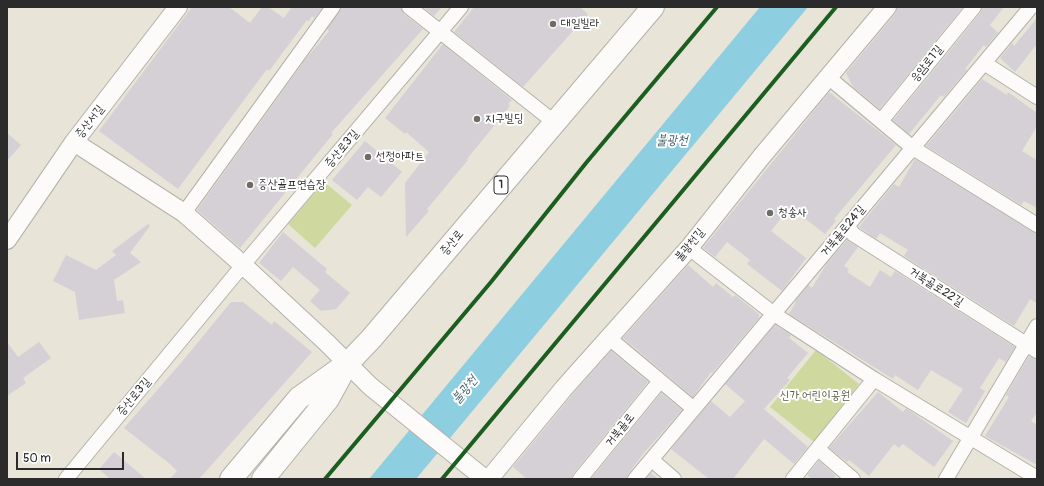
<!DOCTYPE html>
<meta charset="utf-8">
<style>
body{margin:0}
#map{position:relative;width:1044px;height:486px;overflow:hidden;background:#e8e4d7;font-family:Pangolin,sans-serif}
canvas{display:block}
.frame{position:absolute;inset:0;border:8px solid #2b2b2b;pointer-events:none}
.scale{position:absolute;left:16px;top:452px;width:108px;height:18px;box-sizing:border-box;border:2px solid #2b2b2b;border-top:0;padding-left:5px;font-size:12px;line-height:14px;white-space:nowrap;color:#2b2b2b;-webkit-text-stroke:3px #fff;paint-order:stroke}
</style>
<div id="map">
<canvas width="1044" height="486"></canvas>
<div class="frame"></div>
<div class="scale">50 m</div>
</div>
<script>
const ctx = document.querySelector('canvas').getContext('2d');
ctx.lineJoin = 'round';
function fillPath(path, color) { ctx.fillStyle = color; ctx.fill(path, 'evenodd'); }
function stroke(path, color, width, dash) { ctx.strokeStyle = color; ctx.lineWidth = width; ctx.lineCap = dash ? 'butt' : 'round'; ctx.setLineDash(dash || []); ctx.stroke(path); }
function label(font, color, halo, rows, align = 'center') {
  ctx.font = font + ' Pangolin,"Poor Story",sans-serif'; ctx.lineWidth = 4; ctx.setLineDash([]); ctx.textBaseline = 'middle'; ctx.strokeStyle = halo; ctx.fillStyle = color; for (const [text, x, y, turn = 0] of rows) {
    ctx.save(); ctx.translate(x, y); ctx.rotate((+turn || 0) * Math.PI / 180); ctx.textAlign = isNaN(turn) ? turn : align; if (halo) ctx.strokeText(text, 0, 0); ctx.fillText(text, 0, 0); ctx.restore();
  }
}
fillPath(new Path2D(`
 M 324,182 L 352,205 L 315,248 L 288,224 Z
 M 816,350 L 859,384 L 814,442 L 770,407 Z`), '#ced89f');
fillPath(new Path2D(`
 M 760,7 L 808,7 L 416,479 L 369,479 Z`), '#8dcee0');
fillPath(new Path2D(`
 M 192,7 L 229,7 L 250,23 L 262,7 L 268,7 L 284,18 L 291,8 L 290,7 L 323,7 L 314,18 L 312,16 L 309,21 L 307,20 L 269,71 L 267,69 L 178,189 L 99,131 Z
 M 341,7 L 401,7 L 404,14 L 423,29 L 331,133 L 333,134 L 240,248 L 197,210 L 305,60 L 329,31 L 327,29 Z
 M 423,7 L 442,7 L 434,16 Z
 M 474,7 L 580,7 L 588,14 L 523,87 L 454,32 Z
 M 897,7 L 963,7 L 880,109 L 853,87 L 846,73 L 895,14 Z
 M 982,7 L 1004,7 L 990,25 L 998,33 L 986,47 L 984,45 L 965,69 L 967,70 L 944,97 L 941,95 L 909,134 L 893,120 L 981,12 Z
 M 1037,18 L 1037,44 L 1015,72 L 1000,58 L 1012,43 L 1014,46 Z
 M 443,44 L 512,100 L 508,104 L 510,106 L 467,159 L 468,160 L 427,209 L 429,211 L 406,237 L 405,183 L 429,152 L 406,132 L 405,134 L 385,118 Z
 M 982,79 L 1007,95 L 1008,92 L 1037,113 L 1037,126 L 1022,151 L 1037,160 L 1037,208 L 1024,201 L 1021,205 L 926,146 Z
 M 829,92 L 896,145 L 834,219 L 836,221 L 825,234 L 790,207 L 771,231 L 806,258 L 782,291 L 747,264 L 750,260 L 727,242 L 715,257 L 703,248 Z
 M 7,133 L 21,145 L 7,161 Z
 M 365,141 L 402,172 L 381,197 L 368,187 L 357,200 L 332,180 Z
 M 915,159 L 1037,234 L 1037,303 L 1030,299 L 1014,326 L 904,256 L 908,250 L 880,233 L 876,239 L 859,227 L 894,184 L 899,187 Z
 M 148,224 L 150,226 L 130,253 L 141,262 L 114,280 L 117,301 L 123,300 L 125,313 L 79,320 L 75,292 L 53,281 L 66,255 L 96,270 L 116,255 L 112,251 Z
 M 283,232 L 327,269 L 325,272 L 350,293 L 336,309 L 321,311 L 310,301 L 320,290 L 293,267 L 281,281 L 259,263 Z
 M 847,240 L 858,247 L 844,266 L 849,269 L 847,272 L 870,287 L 880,270 L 891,277 L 895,271 L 1015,347 L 1006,362 L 999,358 L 980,388 L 985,391 L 966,423 L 948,412 L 963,389 L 931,370 L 918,390 L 895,375 L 893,379 L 789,314 L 796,302 L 795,301 L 808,285 L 812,288 L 827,263 Z
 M 688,265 L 713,287 L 716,283 L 733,297 L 735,295 L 759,314 L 759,318 L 712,373 L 711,372 L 693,397 L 623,338 Z
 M 231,302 L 243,302 L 272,325 L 274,321 L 312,352 L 199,479 L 170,479 L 177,471 L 170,464 L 124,428 L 181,363 Z
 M 775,325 L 791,335 L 789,338 L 808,353 L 787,378 L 790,380 L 764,409 L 808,447 L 794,464 L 764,439 L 733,479 L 709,479 L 671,449 L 711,401 L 730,417 L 745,401 L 725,384 Z
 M 7,342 L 18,357 L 39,342 L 51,358 L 23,378 L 26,383 L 7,396 Z
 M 611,351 L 648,382 L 573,474 L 572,479 L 527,479 L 513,467 L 572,395 Z
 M 1029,356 L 1037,360 L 1037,412 L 1031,421 L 1037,425 L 1037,465 L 985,436 L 1009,397 L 1006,395 Z
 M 878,392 L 903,412 L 906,408 L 953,441 L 934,467 L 903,444 L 899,448 L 894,444 L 869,476 L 849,460 L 847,462 L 829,448 Z
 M 661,393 L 682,410 L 643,454 L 628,474 L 627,479 L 591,479 Z
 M 114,452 L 146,479 L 110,479 L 99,469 Z
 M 819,461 L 836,476 L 833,479 L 812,479 L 807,475 Z
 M 651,473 L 658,479 L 646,479 Z`), '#d4d0d6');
const minor = new Path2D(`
 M 409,7 L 554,122
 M 984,63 L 1037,97
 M 828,77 L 913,148 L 1037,225
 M 881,121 L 974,7
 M 184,213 L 333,7
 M 848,226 L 853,234 L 1037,351
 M 689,248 L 774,314 L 874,379 L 1037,478
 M 609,338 L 694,409
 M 818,449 L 853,479
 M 652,460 L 674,479
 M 66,479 L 243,265 L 461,7
 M 580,479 L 660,381
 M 635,479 L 1031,7
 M 793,479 L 874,379
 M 946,479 L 1037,326`);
const tertiary = new Path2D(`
 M 74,142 L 184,213 L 243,265 L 326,342 L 370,386 L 485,479
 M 7,240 L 74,142 L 178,7
 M 489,479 L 564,388 L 689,248 L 762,156 L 887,7`);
const primary = new Path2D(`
 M 231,479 L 299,398 L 348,363 L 371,339 L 653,7
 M 263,479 L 328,399 L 346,366`);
stroke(minor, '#b3b1a9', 16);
stroke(tertiary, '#b3b1a9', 20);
stroke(primary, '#b3b1a9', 24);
stroke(minor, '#fcfbf9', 14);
stroke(tertiary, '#fcfbf9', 18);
stroke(primary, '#fcfbf9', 22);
stroke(new Path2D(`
 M 325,479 L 491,282 L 586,163 L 717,7
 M 442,479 L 836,7`), '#1b5e20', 4);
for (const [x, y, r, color] of [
 [553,24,4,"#6d6c67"],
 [477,119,4,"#6d6c67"],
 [368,157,4,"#6d6c67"],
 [250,185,4,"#6d6c67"],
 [770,213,4,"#6d6c67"]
]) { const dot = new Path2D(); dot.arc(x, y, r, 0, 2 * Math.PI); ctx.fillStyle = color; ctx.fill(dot); stroke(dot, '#fff', 1.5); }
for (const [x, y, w] of [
 [501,185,14]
]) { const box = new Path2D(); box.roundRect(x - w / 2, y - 9, w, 18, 3); ctx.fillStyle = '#fff'; ctx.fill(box); stroke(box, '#2b2b2b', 1); }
label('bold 11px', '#2b2b2b', null, [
 ["1",501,185]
]);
label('12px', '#2b2b2b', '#fff', [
 ["대일빌라",561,24],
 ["지구빌딩",485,119],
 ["선정아파트",376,157],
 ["증산골프연습장",258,185],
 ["청송사",778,213]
], 'left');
label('12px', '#2b2b2b', '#fff', [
 ["응암로1길",927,64,-51],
 ["증산서길",90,122,-52],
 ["증산로3길",342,149,-50],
 ["거북골로24길",843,231,-50],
 ["증산로",452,243,-50],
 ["불광천길",690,245,-50],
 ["거북골로22길",936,287,33],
 ["증산로3길",134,397,-50],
 ["거북골로",620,430,-51]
]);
label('12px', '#565c40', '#fff', [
 ["신가 어린이공원",815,396]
]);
label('italic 13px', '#40616c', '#fff', [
 ["불광천",672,141],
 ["불광천",465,390,-50]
]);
</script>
